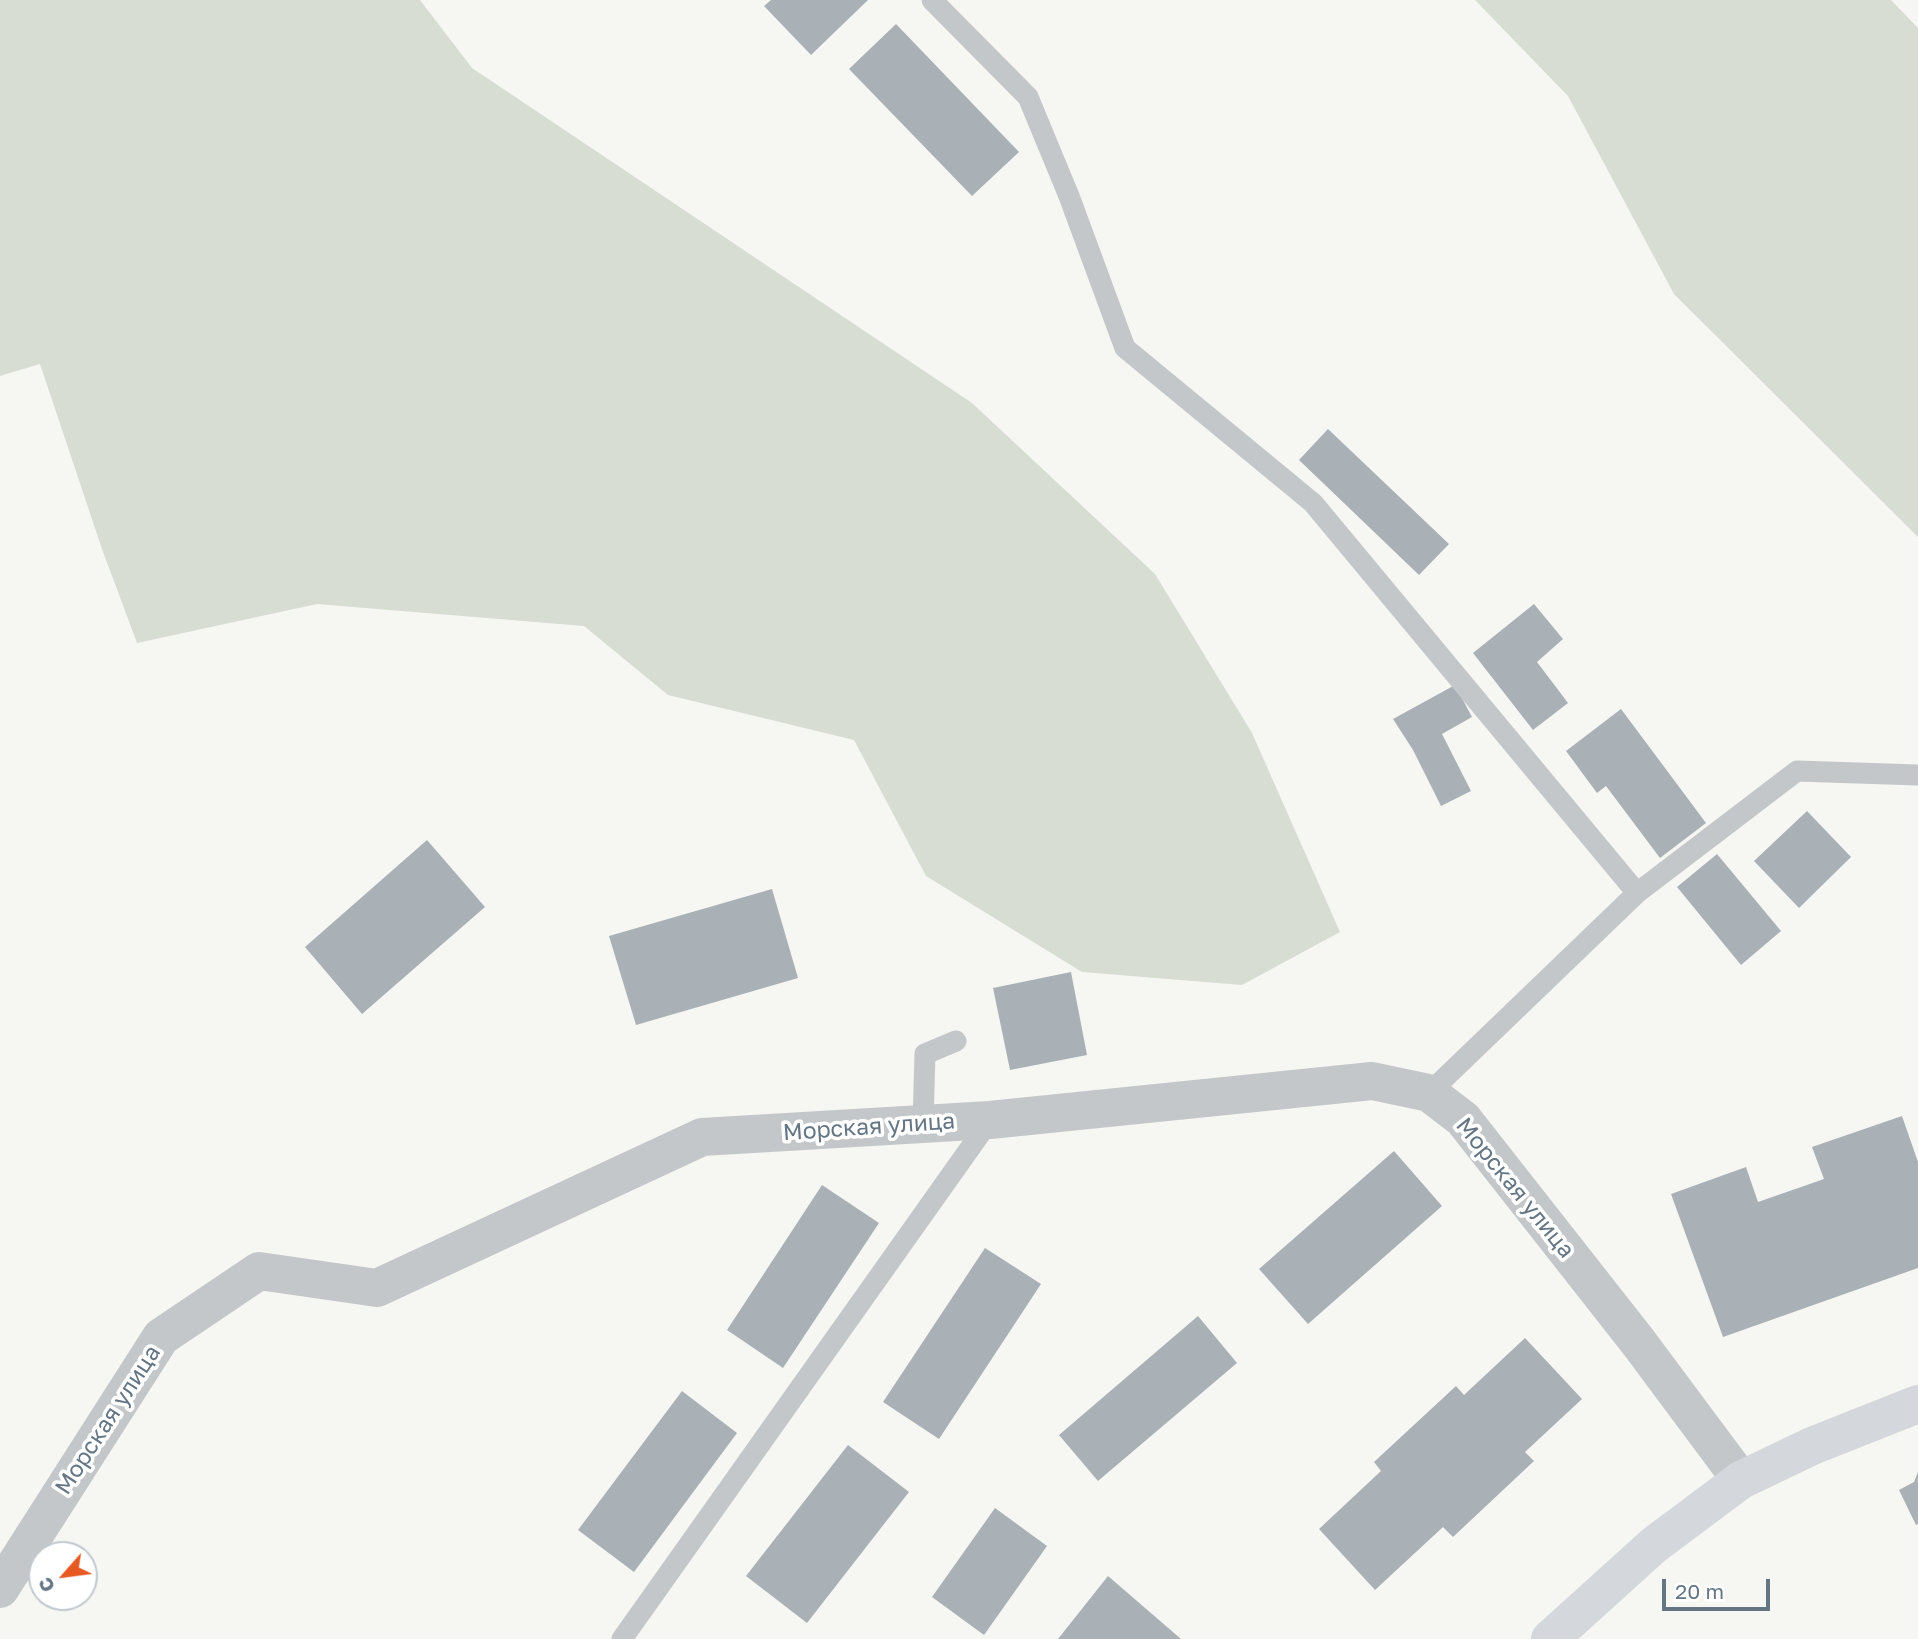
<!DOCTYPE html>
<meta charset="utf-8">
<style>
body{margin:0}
#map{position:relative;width:1918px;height:1639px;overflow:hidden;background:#f6f6f2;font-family:"Golos Text",sans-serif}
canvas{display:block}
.north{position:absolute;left:28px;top:1541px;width:70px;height:70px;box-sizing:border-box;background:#fff;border:2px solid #c1c8ce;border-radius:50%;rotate:242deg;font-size:19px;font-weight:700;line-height:28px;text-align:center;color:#647584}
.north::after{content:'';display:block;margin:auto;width:24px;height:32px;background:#e75922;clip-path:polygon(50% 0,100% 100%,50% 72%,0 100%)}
.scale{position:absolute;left:1662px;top:1579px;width:108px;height:32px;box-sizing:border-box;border:4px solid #647584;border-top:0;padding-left:9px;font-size:21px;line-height:24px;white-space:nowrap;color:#647584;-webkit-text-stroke:5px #fff;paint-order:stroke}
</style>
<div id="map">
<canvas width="1918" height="1639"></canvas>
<div class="north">С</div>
<div class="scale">20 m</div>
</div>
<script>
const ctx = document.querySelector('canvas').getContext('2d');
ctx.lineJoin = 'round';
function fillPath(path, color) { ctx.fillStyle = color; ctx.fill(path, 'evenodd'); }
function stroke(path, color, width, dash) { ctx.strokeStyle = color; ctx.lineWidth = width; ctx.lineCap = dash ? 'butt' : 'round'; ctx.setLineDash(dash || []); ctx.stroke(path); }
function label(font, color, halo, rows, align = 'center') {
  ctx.font = font + ' "Golos Text",sans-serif'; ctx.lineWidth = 7; ctx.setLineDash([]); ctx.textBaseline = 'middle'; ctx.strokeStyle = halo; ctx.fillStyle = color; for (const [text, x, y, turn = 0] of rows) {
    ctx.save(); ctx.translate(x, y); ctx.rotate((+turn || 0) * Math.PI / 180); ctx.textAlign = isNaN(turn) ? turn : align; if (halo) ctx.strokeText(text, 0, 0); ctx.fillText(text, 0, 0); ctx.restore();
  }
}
fillPath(new Path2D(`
 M 0,0 L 420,0 L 472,68 L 972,403 L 1155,574 L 1252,733 L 1340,932 L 1242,985 L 1082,972 L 926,876 L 854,740 L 668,695 L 584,626 L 317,604 L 137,643 L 102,549 L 40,364 L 0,376 Z
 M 1475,0 L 1891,0 L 1918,28 L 1918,537 L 1674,294 L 1568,96 Z`), '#d7ddd3');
fillPath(new Path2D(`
 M 771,0 L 868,0 L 811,55 L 764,6 Z
 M 896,24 L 1019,152 L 972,196 L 849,69 Z
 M 1328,429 L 1449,544 L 1419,575 L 1299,460 Z
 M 1534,604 L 1563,639 L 1537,662 L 1568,703 L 1533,730 L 1473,653 Z
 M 1455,685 L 1472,717 L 1442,734 L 1471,791 L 1441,806 L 1413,750 L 1393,719 Z
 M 1621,709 L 1706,823 L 1660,858 L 1606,786 L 1597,793 L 1566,751 Z
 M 1807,811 L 1851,857 L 1799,908 L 1754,861 Z
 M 427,840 L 485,907 L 362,1014 L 305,947 Z
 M 1717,854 L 1781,931 L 1741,965 L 1677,887 Z
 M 772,889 L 798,978 L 636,1025 L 609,936 Z
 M 1071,972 L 1087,1055 L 1010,1070 L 993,988 Z
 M 1902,1116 L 1918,1162 L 1918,1268 L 1723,1337 L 1671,1194 L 1746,1167 L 1758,1202 L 1824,1179 L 1812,1147 Z
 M 1394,1151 L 1442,1206 L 1308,1324 L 1259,1269 Z
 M 822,1185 L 879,1223 L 783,1368 L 727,1330 Z
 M 985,1248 L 1041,1284 L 939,1439 L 883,1402 Z
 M 1198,1316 L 1237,1363 L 1098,1481 L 1059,1435 Z
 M 1525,1338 L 1582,1399 L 1525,1452 L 1534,1461 L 1453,1537 L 1443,1527 L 1375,1590 L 1319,1529 L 1381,1471 L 1374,1462 L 1456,1386 L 1464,1395 Z
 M 682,1391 L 737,1433 L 634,1572 L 578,1530 Z
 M 848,1445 L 909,1492 L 807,1623 L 746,1576 Z
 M 1918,1472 L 1918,1524 L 1916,1525 L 1899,1490 L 1914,1482 Z
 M 995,1508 L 1047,1546 L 984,1635 L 932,1597 Z
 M 1108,1576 L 1181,1639 L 1058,1639 Z`), '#a9b1b7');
stroke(new Path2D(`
 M 932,0 L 1028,97 L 1069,196 L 1125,348 L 1313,503 L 1637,893 L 1429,1093
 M 1637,893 L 1797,771 L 1918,775
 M 923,1124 L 925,1054 L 956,1041
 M 622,1639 L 990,1120`), '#c3c7ca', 21);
stroke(new Path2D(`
 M 0,1589 L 161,1337 L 259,1271 L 377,1288 L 702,1137 L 990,1120 L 1372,1081 L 1429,1093 L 1463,1119 L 1639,1343 L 1741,1480`), '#c3c7ca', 38);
stroke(new Path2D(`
 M 1550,1639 L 1654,1545 L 1741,1480 L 1812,1446 L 1918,1404`), '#d4d8dc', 38);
label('23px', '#647584', '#fff', [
 ["Морская улица",869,1127,-4],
 ["Морская улица",1515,1188,51],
 ["Морская улица",108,1420,-57]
]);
</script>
